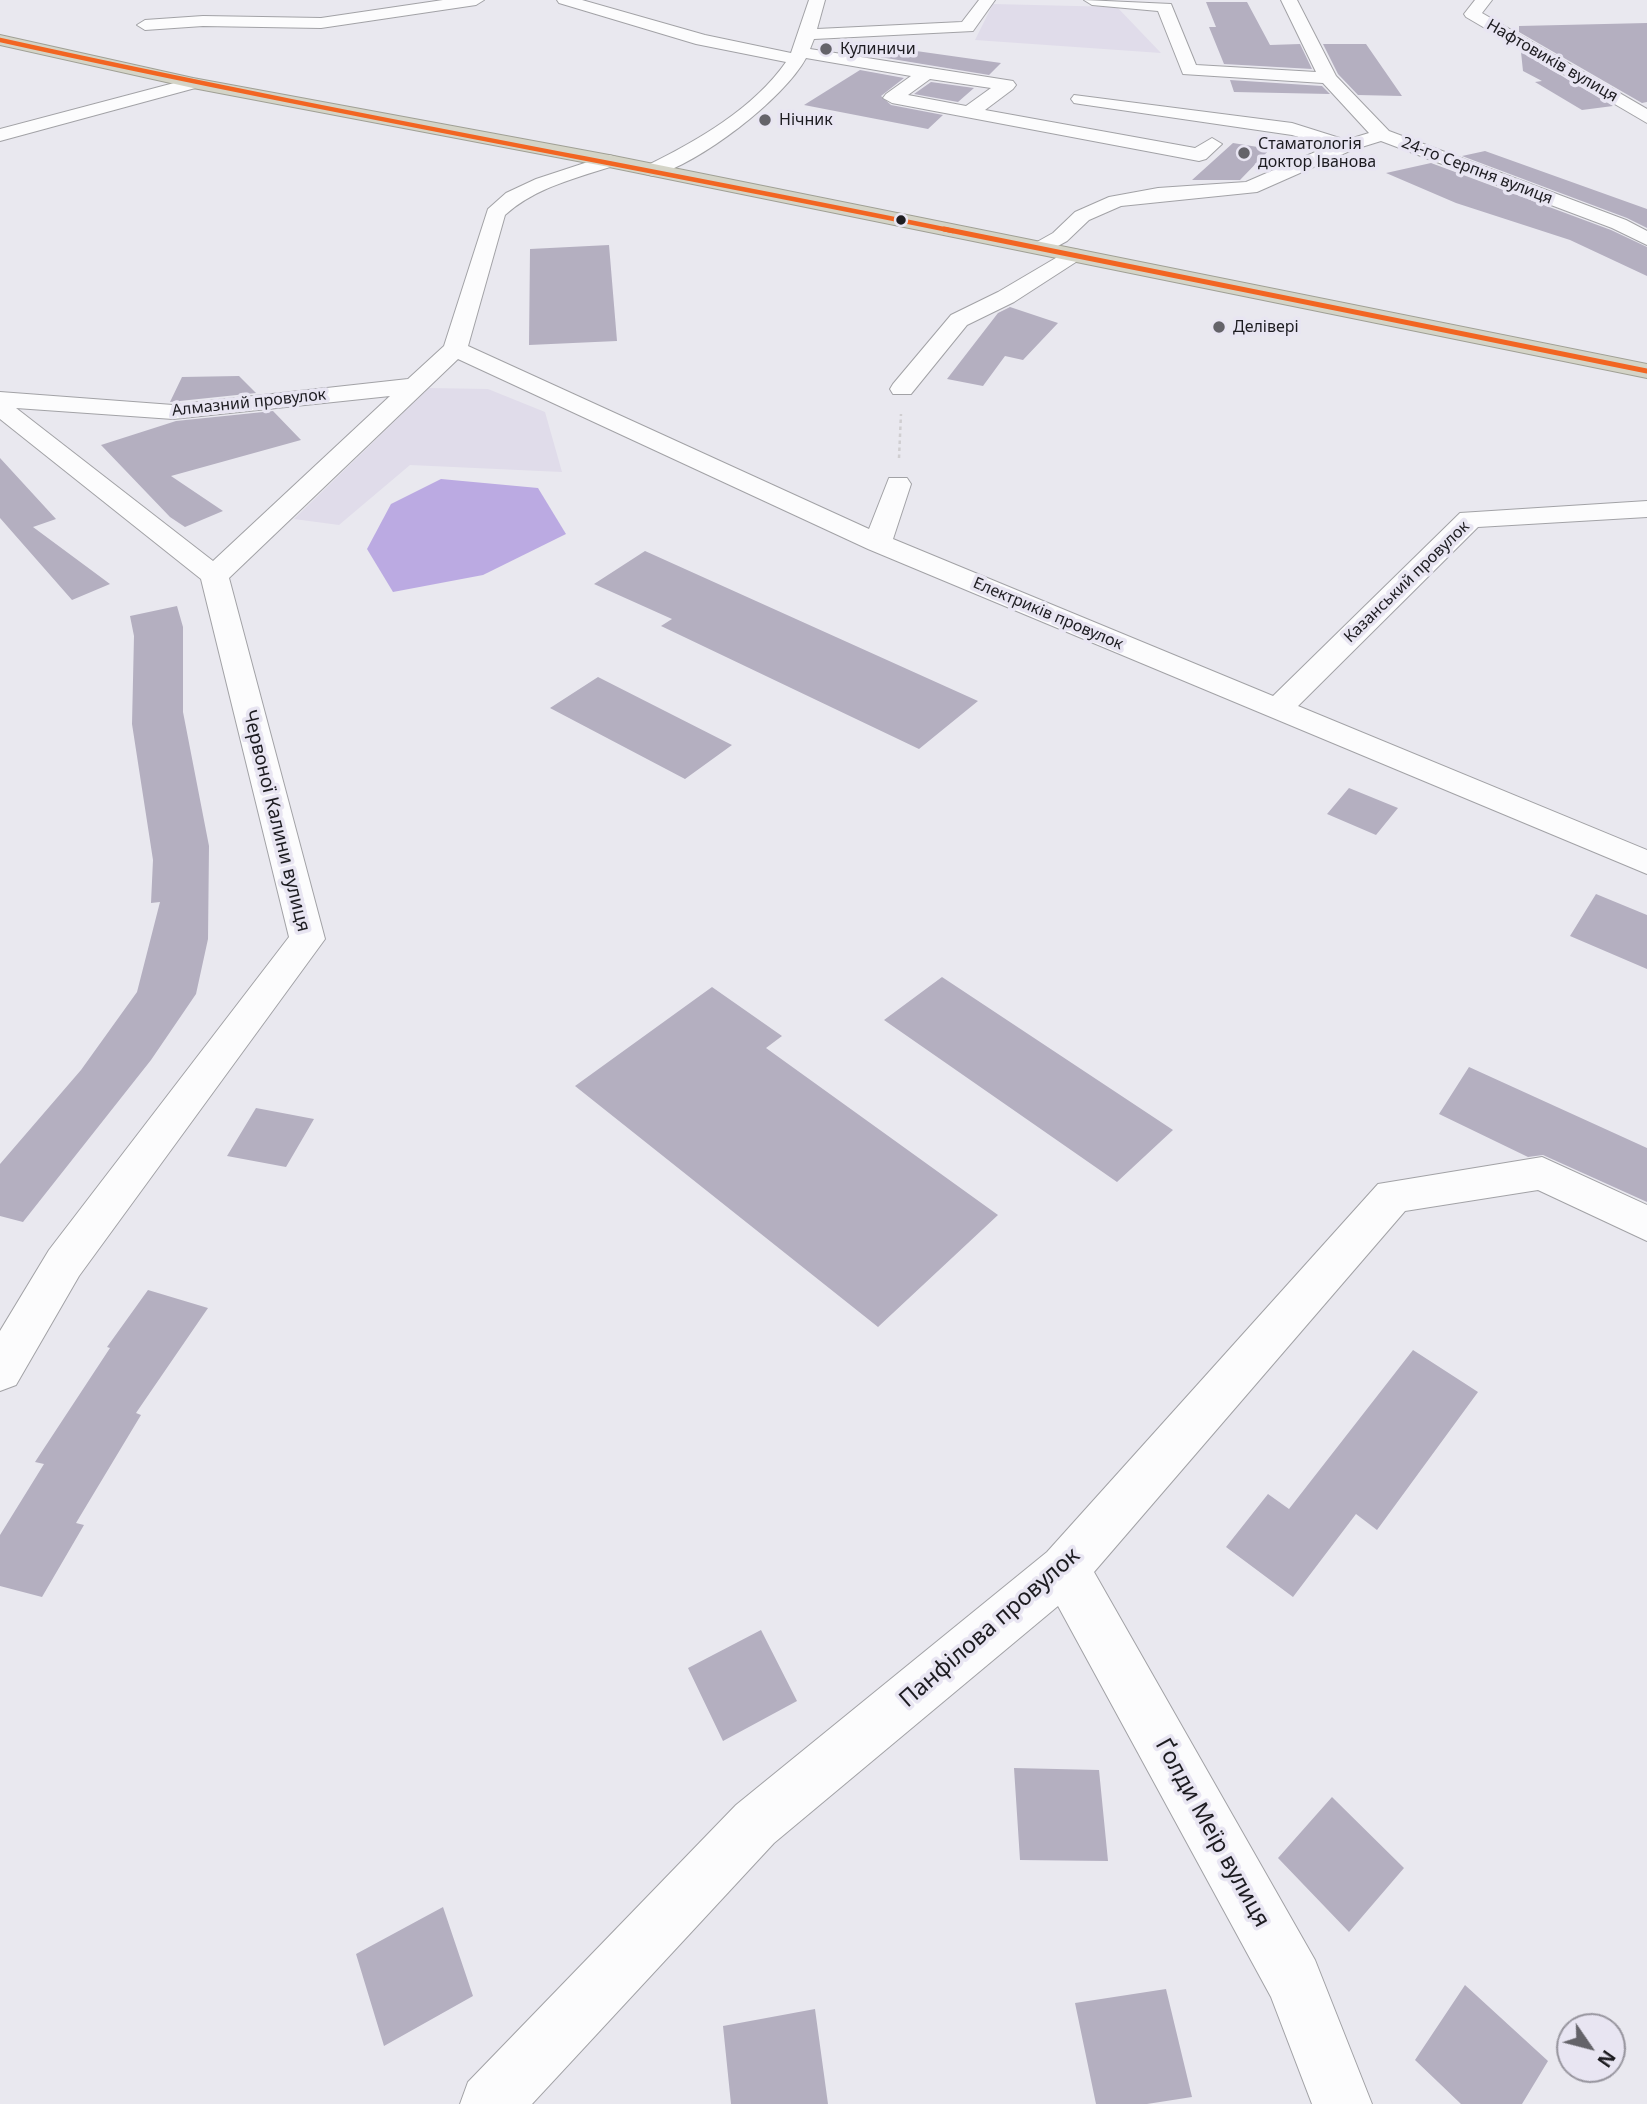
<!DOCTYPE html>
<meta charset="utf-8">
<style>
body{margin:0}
#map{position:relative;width:1647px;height:2104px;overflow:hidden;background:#e9e8ef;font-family:"Noto Sans",sans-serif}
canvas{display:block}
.north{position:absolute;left:1556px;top:2013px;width:70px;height:70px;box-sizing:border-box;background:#e8e5f2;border:2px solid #97959e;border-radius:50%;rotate:125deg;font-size:19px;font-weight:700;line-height:28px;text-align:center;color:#1d1c21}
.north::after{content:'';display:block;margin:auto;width:24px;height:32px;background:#646369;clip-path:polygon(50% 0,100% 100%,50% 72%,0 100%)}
</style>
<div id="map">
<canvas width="1647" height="2104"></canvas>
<div class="north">N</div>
</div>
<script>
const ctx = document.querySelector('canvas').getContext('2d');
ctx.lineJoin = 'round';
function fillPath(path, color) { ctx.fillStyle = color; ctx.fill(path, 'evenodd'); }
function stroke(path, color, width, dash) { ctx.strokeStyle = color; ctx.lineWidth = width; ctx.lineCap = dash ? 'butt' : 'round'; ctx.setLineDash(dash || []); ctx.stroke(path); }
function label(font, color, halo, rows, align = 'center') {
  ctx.font = font + ' "Noto Sans",sans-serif'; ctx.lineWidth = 7; ctx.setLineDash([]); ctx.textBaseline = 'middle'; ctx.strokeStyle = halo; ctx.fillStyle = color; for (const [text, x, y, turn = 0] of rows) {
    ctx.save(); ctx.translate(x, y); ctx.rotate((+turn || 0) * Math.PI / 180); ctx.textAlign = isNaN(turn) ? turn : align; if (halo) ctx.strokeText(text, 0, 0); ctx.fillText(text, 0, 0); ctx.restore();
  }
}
fillPath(new Path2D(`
 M 993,4 L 1117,7 L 1161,53 L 975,40 Z
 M 429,388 L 488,389 L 545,412 L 562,472 L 410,465 L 339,525 L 294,519 Z`), '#e0dcea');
fillPath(new Path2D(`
 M 441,479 L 538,488 L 566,534 L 483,575 L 393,592 L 367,549 L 391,504 Z`), '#bbaae2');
fillPath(new Path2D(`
 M 1206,2 L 1247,2 L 1270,45 L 1300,44 L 1312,69 L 1224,64 L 1209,27 L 1216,27 Z
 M 1647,23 L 1647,102 L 1642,103 L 1519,32 L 1519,26 Z
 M 1323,44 L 1366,44 L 1402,96 L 1358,95 L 1338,74 Z
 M 895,48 L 1001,63 L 989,75 L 880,57 Z
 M 1521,52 L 1613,106 L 1582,110 L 1535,82 L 1542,81 L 1523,71 Z
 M 860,70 L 904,78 L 881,96 L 891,105 L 943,115 L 928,129 L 804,105 Z
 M 1230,80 L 1322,86 L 1330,94 L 1234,92 Z
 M 931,82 L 974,88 L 958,102 L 914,94 Z
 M 1233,143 L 1270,149 L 1240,180 L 1192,180 Z
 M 1485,151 L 1647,209 L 1647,228 L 1627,218 L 1462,156 Z
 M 1431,163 L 1611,230 L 1647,247 L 1647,276 L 1570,240 L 1456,203 L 1386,173 Z
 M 609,245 L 617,341 L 529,345 L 530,249 Z
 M 1010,307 L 1058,323 L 1023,360 L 1005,356 L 983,386 L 947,379 L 998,313 Z
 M 239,376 L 256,393 L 170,402 L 182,377 Z
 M 273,411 L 301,440 L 171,476 L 223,511 L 185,527 L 170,517 L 101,445 L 176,421 Z
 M 0,458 L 56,519 L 33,527 L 110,584 L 72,600 L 0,518 Z
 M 645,551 L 978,701 L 919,749 L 661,626 L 672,619 L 594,584 Z
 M 177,606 L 183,627 L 183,712 L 209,846 L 208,939 L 196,994 L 151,1060 L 23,1222 L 0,1216 L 0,1164 L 81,1070 L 137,992 L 160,902 L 151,903 L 153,860 L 132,724 L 134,636 L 130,616 Z
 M 598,677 L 732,745 L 685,779 L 550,708 Z
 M 1349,788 L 1398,808 L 1376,835 L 1327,814 Z
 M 1596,894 L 1647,915 L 1647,969 L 1570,936 Z
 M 942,977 L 1173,1130 L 1117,1182 L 884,1020 Z
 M 712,987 L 782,1036 L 766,1048 L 998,1215 L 878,1327 L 575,1086 Z
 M 1469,1067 L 1647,1148 L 1647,1202 L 1543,1155 L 1528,1157 L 1439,1114 Z
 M 256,1108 L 314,1119 L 286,1167 L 227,1156 Z
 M 148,1290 L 208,1308 L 136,1413 L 141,1415 L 76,1523 L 84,1525 L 42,1597 L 0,1586 L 0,1535 L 44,1464 L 35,1462 L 110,1348 L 107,1347 Z
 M 1413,1350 L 1478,1392 L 1377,1530 L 1356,1514 L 1293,1597 L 1226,1547 L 1268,1494 L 1289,1509 Z
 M 761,1630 L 797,1701 L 723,1741 L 688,1668 Z
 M 1014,1768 L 1099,1770 L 1108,1861 L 1020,1860 Z
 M 1332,1797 L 1404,1868 L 1349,1932 L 1278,1858 Z
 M 443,1907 L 473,1996 L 384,2046 L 356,1954 Z
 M 1465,1985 L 1548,2061 L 1522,2104 L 1461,2104 L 1415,2060 Z
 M 1166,1989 L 1192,2097 L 1147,2104 L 1096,2104 L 1075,2003 Z
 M 815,2009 L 828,2104 L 731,2104 L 723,2026 Z`), '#b4afc0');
const minor = new Path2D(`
 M 443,0 L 484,0 L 476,5 L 321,28 L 203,26 L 145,30 L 137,25 L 145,20 L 203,16 L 321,18 Z
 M 557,0 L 582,0 L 705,35 L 791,53 L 809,0 L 825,0 L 817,29 L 962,22 L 979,0 L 995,0 L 973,31 L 814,39 L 810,49 L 1013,81 L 1016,85 L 1013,89 L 985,110 L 1195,148 L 1212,138 L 1222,144 L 1206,159 L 1199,161 L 892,103 L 883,98 L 886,94 L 911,76 L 806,58 C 784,99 699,164 653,176 L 646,174 L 643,170 L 646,166 C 697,141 753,109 786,62 L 696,44 L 559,3 ZM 930,79 L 991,88 L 966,106 L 908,95 Z
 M 1084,0 L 1171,4 L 1196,65 L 1316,72 L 1281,0 L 1297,0 L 1336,76 L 1389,131 L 1626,220 L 1647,231 L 1647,245 L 1612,228 L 1381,141 L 1352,150 L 1257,192 L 1121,206 L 1089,220 L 1067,241 L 1047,252 L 1031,252 L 1028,247 L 1053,233 L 1075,212 L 1109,197 L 1158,188 L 1246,182 L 1329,146 L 1292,135 L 1080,104 L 1074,103 L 1071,99 L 1074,95 L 1292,123 L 1346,140 L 1369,133 L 1323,83 L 1183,74 L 1158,11 L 1092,5 Z
 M 1475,0 L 1492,0 L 1482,13 L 1647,109 L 1647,123 L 1466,17 L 1464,14 Z
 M 193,78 L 202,83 L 199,87 L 0,141 L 0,129 Z
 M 609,155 L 616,157 L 619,161 L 616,165 C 577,178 536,187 505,215 L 468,346 L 869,529 L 889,478 L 907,478 L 911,484 L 893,539 L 1273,696 L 1460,513 L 1647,501 L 1647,517 L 1478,527 L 1298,706 L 1647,850 L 1647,874 L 868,549 L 458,359 L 229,578 L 325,939 L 79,1276 L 16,1385 L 0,1391 L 0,1331 L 49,1250 L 289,937 L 201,579 L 0,419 L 0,392 L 173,405 L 408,379 L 444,346 L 488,209 L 506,193 L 536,179 ZM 390,396 L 213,561 L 16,408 L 173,419 Z
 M 1071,249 L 1079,250 L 1082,255 L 1079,260 L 1014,302 L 967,325 L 911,394 L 893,394 L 890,389 L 893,384 L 951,315 L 998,292 Z
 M 1542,1157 L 1647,1205 L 1647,1241 L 1538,1190 L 1405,1211 L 1094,1572 L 1315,1960 L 1372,2104 L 1312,2104 L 1271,1997 L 1058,1606 L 774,1843 L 532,2104 L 460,2104 L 468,2082 L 736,1805 L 1047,1552 L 1378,1184 Z`);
const highway = new Path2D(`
 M 0,35 L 193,78 L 609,155 L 1647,364 L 1647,378 L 609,167 L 193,88 L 0,45 Z`);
stroke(minor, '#a2a2a6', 2);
stroke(highway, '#a0a095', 2);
stroke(new Path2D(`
 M 899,458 L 901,414`), '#d0ced1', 2.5, [3.5, 3.5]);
fillPath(minor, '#fcfcfd');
fillPath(highway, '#d4d4c7');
stroke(new Path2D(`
 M 0,40 C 316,110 635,166 953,231`), '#f26522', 4.5);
stroke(new Path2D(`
 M 944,229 L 1647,371`), '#f26522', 5);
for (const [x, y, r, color] of [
 [826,49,7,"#646369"],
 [765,120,7,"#646369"],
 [1244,153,7,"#646369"],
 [901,220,6,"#1d1c21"],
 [1219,327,7,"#646369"]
]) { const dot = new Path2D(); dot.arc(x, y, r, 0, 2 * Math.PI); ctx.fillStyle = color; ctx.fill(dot); stroke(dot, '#e8e5f2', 2.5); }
label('16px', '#1d1c21', '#e8e5f2', [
 ["Кулиничи",840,49],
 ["Нічник",779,120],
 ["Стаматологія",1258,144],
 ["доктор Іванова",1258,162],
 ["Делівері",1233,327]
], 'left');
label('16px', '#1d1c21', '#e8e5f2', [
 ["Нафтовиків вулиця",1552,61,30],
 ["24-го Серпня вулиця",1477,171,21],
 ["Алмазний провулок",249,403,-6],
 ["Казанський провулок",1407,582,-44],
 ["Електриків провулок",1048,614,23]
]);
label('19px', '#1d1c21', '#e8e5f2', [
 ["Червоної Калини вулиця",276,821,76]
]);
label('23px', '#1d1c21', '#e8e5f2', [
 ["Панфілова провулок",990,1628,-41],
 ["Ґолди Меїр вулиця",1212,1833,61]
]);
</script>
